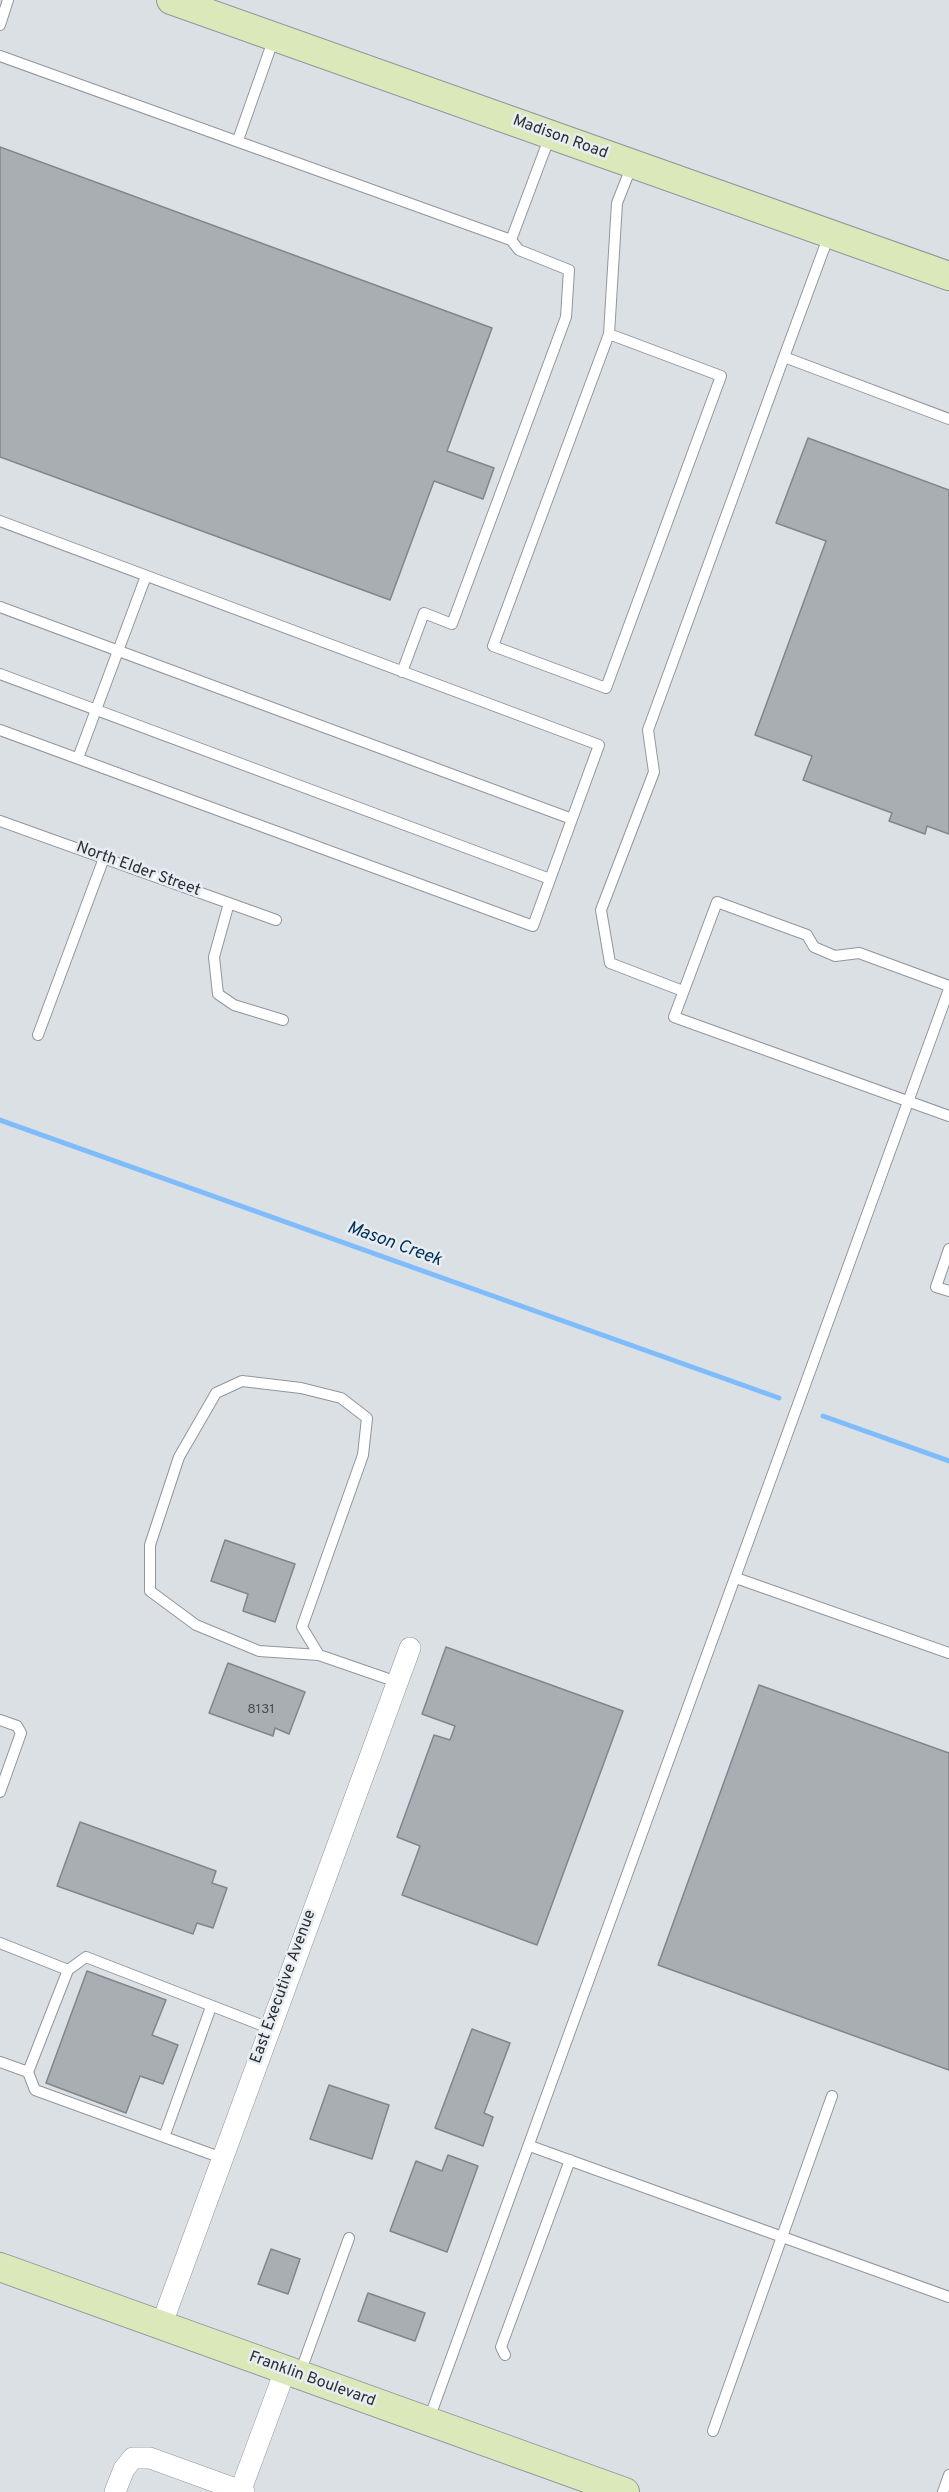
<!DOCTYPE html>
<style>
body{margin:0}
canvas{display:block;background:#dbe0e5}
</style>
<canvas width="949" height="2492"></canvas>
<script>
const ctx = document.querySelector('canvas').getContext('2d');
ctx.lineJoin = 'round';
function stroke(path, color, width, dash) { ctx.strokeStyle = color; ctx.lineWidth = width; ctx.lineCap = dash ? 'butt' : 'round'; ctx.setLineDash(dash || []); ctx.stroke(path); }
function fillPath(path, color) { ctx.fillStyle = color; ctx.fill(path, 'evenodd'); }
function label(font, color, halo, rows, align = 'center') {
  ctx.font = font + ' Overpass,sans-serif'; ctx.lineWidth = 5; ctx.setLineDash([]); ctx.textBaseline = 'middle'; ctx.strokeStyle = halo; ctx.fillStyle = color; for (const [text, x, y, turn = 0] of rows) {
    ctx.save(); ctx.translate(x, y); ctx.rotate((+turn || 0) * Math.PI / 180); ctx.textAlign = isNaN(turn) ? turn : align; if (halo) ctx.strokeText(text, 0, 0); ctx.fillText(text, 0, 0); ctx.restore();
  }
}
stroke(new Path2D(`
 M 0,1120 L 779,1398
 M 823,1416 L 949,1461`), '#7ebcfc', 5);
const building = new Path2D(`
 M 0,147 L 492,328 L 447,451 L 494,468 L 483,499 L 434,481 L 390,600 L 0,457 Z
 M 808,438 L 949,490 L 949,834 L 927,826 L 925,834 L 889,821 L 892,813 L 803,780 L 812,756 L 755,735 L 826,541 L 776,523 Z
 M 225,1540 L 295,1564 L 275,1622 L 243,1611 L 248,1594 L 211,1581 Z
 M 446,1647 L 623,1711 L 537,1945 L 402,1895 L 420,1846 L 397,1837 L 434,1735 L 450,1740 L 455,1726 L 422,1714 Z
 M 228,1663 L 305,1692 L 289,1734 L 275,1728 L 273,1736 L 209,1713 Z
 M 759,1685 L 949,1753 L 949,2070 L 658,1965 Z
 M 80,1822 L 216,1871 L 212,1883 L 227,1888 L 213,1928 L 197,1923 L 193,1934 L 57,1886 Z
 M 87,1971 L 166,2000 L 152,2035 L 178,2045 L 163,2084 L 140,2076 L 126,2113 L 46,2083 Z
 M 472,2029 L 510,2043 L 484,2113 L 493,2117 L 483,2146 L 435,2128 Z
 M 329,2085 L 389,2105 L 372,2159 L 310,2139 Z
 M 448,2155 L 478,2166 L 447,2252 L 390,2231 L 416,2161 L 442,2171 Z
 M 271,2249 L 300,2259 L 288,2294 L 258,2284 Z
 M 368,2293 L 425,2313 L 415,2341 L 358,2321 Z`);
fillPath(building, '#a9aeb3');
stroke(building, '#82868b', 1.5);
const lane = new Path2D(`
 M 0,25 L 8,0
 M 0,56 L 511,240 L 519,250 L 569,270 L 566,317 L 452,624 L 424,613 L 402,672
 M 238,140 L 274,38
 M 829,235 L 784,357 L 949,419
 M 511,240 L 550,136
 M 609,334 L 721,376 L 606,688 L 493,646 L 609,334 L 617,203 L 632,165
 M 0,521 L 599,745 L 533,926 L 0,730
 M 0,607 L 572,819
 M 0,674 L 550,879
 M 78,758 L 146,576
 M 0,821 L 276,920
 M 229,903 L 214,957 L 218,994 L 234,1005 L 283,1020
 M 949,986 L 859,953 L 835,956 L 814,947 L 807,935 L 717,902 L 674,1017 L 949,1116
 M 683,991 L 610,963 L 601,910 L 654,772 L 648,730 L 784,357
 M 38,1035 L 104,858
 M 949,1249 L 936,1287 L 949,1291
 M 736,1578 L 949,1653
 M 319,1655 L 259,1651 L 196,1625 L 150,1591 L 150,1545 L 179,1457 L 216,1393 L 242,1381 L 301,1388 L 341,1398 L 367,1418 L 363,1455 L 302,1627 L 319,1655 L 397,1682
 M 0,1720 L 17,1726 L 21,1733 L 0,1792
 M 0,1943 L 68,1970 L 86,1957 L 269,2028
 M 0,2062 L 28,2072 L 35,2090 L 222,2158
 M 28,2072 L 68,1970
 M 164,2137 L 211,2007
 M 530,2146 L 949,2297
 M 505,2355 L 501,2347 L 570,2160
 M 300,2373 L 349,2238
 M 429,2419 L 949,989
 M 713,2431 L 832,2096
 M 943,2492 L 949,2475`);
const street = new Path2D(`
 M 161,2326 L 410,1648
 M 115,2492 L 124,2469 L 133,2458 L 150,2458 L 244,2492
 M 240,2492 L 285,2371`);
const secondary = new Path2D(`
 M 171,0 L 949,276
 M 0,2267 L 625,2492`);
stroke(lane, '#92969b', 12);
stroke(street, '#92969b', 22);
stroke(secondary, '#92969b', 30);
stroke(lane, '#fff', 10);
stroke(street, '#fff', 21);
stroke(secondary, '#dbe9ba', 28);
label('14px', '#4c4f52', null, [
 ["8131",261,1710]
]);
label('16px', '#2d2f31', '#e8edf3', [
 ["Madison Road",560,138,20],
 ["North Elder Street",138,870,20],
 ["East Executive Avenue",284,1987,-70],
 ["Franklin Boulevard",312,2380,20]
]);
label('italic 18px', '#002f56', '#e8edf3', [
 ["Mason Creek",394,1245,20]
]);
</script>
